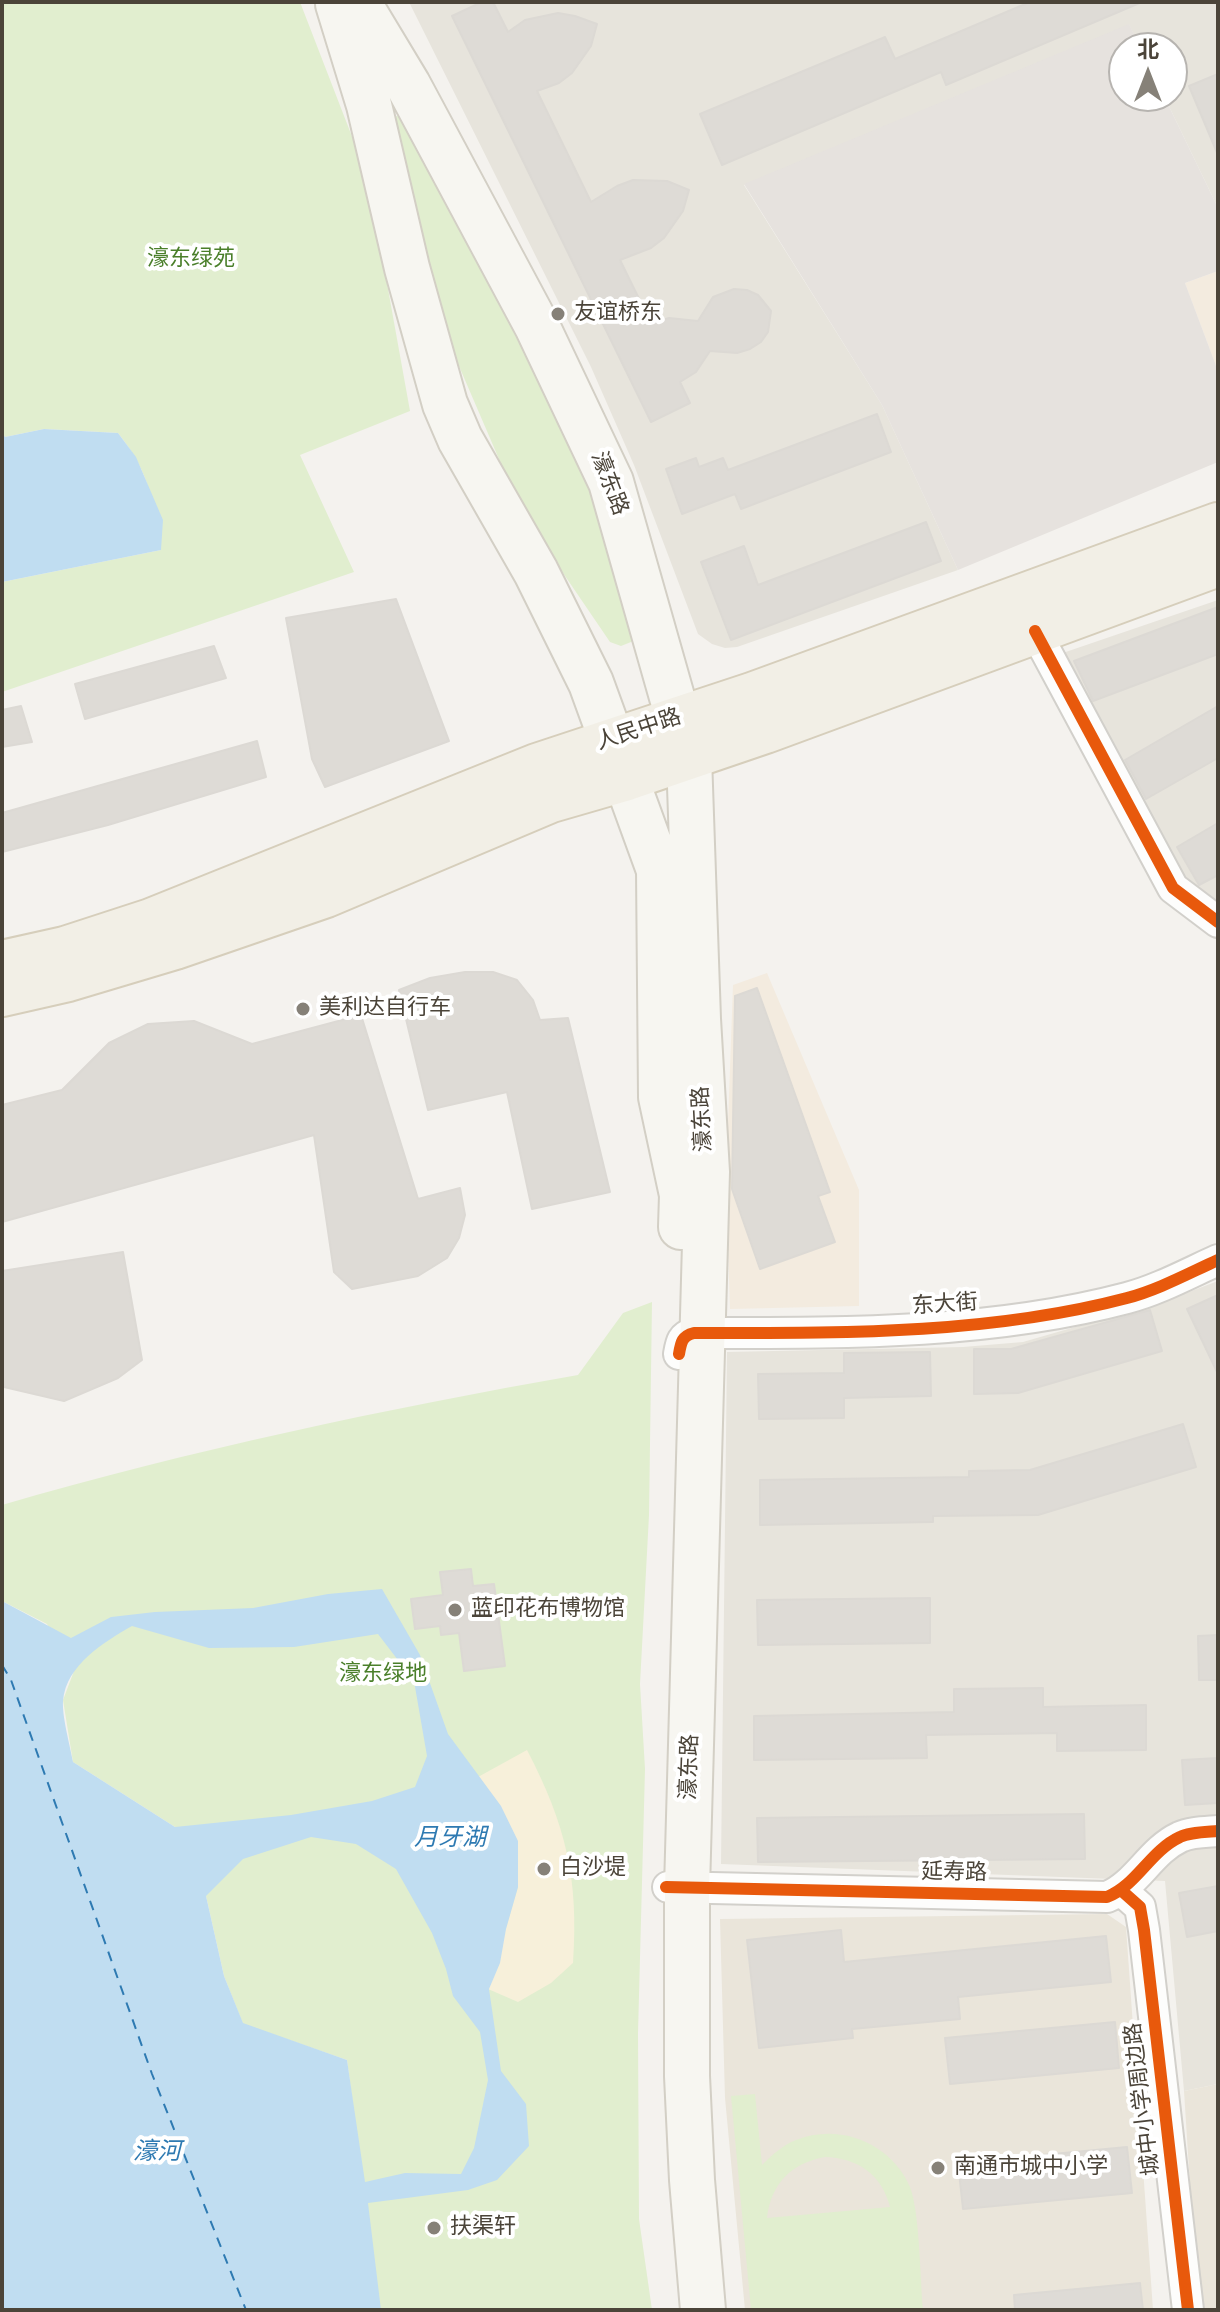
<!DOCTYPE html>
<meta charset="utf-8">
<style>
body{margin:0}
#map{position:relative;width:1220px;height:2312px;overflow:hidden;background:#f4f2ee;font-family:"Source Sans 3","Noto Sans SC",sans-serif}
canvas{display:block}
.frame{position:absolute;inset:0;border:4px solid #4b4439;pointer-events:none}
.north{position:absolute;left:1108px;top:32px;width:80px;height:80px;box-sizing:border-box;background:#fff;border:2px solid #b7b4b0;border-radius:50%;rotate:0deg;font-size:22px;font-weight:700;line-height:32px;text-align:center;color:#4b4439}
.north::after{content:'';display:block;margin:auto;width:28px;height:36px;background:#868178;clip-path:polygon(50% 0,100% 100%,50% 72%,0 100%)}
</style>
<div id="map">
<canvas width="1220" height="2312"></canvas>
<div class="frame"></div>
<div class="north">北</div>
</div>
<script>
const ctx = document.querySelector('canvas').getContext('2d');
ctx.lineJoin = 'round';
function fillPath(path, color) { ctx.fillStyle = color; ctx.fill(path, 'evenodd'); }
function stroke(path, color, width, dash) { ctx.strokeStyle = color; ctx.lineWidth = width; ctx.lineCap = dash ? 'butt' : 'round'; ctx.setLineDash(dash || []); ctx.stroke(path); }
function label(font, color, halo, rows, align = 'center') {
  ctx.font = font + ' "Source Sans 3","Noto Sans SC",sans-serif'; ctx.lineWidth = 8; ctx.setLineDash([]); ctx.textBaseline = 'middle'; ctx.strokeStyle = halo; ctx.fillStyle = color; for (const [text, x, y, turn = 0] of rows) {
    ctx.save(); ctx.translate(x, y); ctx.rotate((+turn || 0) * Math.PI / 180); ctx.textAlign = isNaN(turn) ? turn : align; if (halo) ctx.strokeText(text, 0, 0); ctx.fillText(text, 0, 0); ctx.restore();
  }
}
fillPath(new Path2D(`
 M 409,2 L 1218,2 L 1218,208 L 1164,96 L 1172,96 L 1172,48 L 1141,48 L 1129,25 L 744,185 L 882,405 L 958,570 L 737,647 L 725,648 L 712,644 L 698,634 L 634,465 L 591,367 Z
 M 1218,600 L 1218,905 L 1194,893 L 1051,657 Z
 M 1218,1281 L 1218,2084 L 1184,2091 L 1165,1881 L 721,1864 L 727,1352 L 963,1347 L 1023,1342 L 1165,1301 Z`), '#e7e4dc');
fillPath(new Path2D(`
 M 1218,271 L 1218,371 L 1185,283 Z
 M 767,973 L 859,1190 L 859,1306 L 730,1309 L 726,1179 L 733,985 Z`), '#f3ebdf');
fillPath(new Path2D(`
 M 1129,24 L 1141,48 L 1124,48 L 1124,96 L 1164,96 L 1218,208 L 1218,271 L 1185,283 L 1218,371 L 1218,462 L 958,570 L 882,405 L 744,184 Z`), '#e6e2de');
fillPath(new Path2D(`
 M 1107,1914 L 1126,1927 L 1153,2310 L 745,2310 L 725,2098 L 720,1919 Z
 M 1218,2084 L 1218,2310 L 1198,2310 L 1184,2091 Z`), '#eae5da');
fillPath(new Path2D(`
 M 2,2 L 300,2 L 368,178 L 410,411 L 300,455 L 354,572 L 2,692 L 2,582 L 161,550 C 151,498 152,476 118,433 L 44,429 L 5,437 L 2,432 Z
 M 397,116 L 405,118 L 589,471 L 636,640 L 621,646 L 610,642 L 529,523 L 514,494 L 422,280 L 390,119 Z
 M 652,1302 L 649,1515 L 640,1684 L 645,1769 L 638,2033 L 639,2219 L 652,2310 L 380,2310 L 347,2060 L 243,2024 L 224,1976 L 206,1896 L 175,1827 L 73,1762 L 63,1700 L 74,1671 L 47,1624 L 2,1601 L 2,1505 C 191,1450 384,1409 578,1375 L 623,1313 Z
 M 755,2094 L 762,2165 C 772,2155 783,2145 796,2140 C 840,2122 892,2144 910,2187 C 920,2214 920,2278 923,2310 L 751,2310 L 731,2096 ZM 825,2157 C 857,2158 882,2174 890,2207 L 767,2218 C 771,2184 791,2163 825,2157 Z`), '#e1eecf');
fillPath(new Path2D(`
 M 527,1750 C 566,1825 579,1879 573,1963 L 551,1983 L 518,2002 L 488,1989 L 518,1887 L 478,1777 Z`), '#f7f0da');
fillPath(new Path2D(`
 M 44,429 L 118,433 L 136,457 L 163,520 L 161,550 L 2,582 L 2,432 L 5,437 Z
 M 382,1589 L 420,1655 L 448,1734 L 501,1806 L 518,1841 L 518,1887 L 506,1929 L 500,1963 L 489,1989 L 501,2071 L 526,2104 L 529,2146 L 497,2180 L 468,2190 L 368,2203 L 381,2310 L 2,2310 L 2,1601 L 71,1638 L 111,1617 L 155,1612 L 253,1608 L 328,1594 ZM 132,1626 L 209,1648 L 294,1647 L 378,1634 L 414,1681 L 427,1756 L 415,1787 L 372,1801 L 291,1815 L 175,1827 L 73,1762 C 70,1745 62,1717 63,1701 C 66,1665 104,1642 132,1626 ZM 311,1837 L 356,1844 L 396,1869 L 432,1933 L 446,1969 L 453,1996 L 480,2032 L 488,2080 L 474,2148 L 461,2174 L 405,2173 L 365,2182 L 347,2060 L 243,2023 L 224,1976 L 206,1896 L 243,1859 Z`), '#c0ddf1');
stroke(new Path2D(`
 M 2,1665 L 11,1680 L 152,2074 L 246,2310`), '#2e7ab2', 2, [10, 8]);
const building = new Path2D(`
 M 482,2 L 493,2 L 508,32 L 525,20 L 558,13 L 575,16 L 597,24 L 591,46 L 572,73 L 559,83 L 537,91 L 591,202 L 617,186 L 633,180 L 667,181 L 689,190 L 683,211 L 664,238 L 651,248 L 620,260 L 651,323 L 669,318 L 698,321 L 713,297 L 734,289 L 747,290 L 758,295 L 771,311 L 768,332 L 761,342 L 750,349 L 737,353 L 710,351 L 696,372 L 680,382 L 690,403 L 651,422 L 452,16 Z
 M 1030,2 L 1142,2 L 946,85 L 941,72 L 722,165 L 700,114 L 885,37 L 895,59 Z
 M 1218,74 L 1218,155 L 1189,86 Z
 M 877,414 L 891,452 L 741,509 L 735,494 L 682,514 L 666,469 L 696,458 L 699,467 L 723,458 L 728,470 Z
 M 926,522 L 941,561 L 731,640 L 701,562 L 744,546 L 758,585 Z
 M 396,599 L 449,741 L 325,787 L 312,759 L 286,618 Z
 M 1218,607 L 1218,654 L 1093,701 L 1074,661 Z
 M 214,646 L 226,678 L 85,719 L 75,684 Z
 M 21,706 L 32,742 L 2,747 L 2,710 Z
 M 1218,706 L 1218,758 L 1146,799 L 1125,760 Z
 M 257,741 L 266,777 L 108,825 L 2,852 L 2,813 Z
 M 1218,823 L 1218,875 L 1199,885 L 1177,847 Z
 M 465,972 L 493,972 L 517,980 L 533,1000 L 540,1020 L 568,1018 L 610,1192 L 532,1209 L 507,1092 L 428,1110 L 399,990 L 430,978 Z
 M 757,988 L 830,1192 L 818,1196 L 835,1242 L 760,1269 L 732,1189 L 735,996 Z
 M 361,1015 L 418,1199 L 460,1188 L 465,1215 L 459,1238 L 447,1258 L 418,1276 L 352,1289 L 334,1272 L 314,1135 L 2,1222 L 2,1105 L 62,1090 L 109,1043 L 148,1024 L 194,1021 L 252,1044 Z
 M 123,1252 L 142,1360 L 118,1378 L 64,1401 L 4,1387 L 2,1370 L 2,1271 Z
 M 1218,1295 L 1218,1374 L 1187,1309 Z
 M 1150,1310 L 1162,1351 L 1018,1393 L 974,1394 L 974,1349 L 1011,1349 Z
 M 930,1352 L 931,1396 L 844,1398 L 844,1418 L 759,1419 L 758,1374 L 844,1373 L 844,1353 Z
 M 1183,1424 L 1196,1467 L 1038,1515 L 933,1516 L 933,1522 L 760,1525 L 760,1480 L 969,1477 L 969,1471 L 1030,1470 Z
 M 471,1569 L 473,1586 L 494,1584 L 505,1666 L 464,1671 L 459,1633 L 441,1635 L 440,1626 L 415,1629 L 411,1599 L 443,1595 L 440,1572 Z
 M 930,1598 L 930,1643 L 758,1645 L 757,1600 Z
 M 1218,1635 L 1218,1680 L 1199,1680 L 1198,1636 Z
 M 1043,1688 L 1043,1707 L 1146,1705 L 1146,1750 L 1057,1751 L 1057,1733 L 926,1735 L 927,1758 L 754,1760 L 754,1716 L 954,1712 L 954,1689 Z
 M 1218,1758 L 1218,1803 L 1185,1805 L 1182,1760 Z
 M 1084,1814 L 1085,1859 L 758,1862 L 757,1818 Z
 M 1218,1886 L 1218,1931 L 1187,1937 L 1179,1893 Z
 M 841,1930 L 844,1962 L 1106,1936 L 1111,1982 L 958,1997 L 960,2019 L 852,2029 L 853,2038 L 759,2048 L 747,1940 Z
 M 1115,2022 L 1119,2068 L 950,2084 L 945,2038 Z
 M 1127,2147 L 1132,2193 L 963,2209 L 958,2163 Z
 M 1140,2283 L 1143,2310 L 1015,2310 L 1014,2295 Z`);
fillPath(building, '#dedbd6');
stroke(building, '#dcd9d4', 2);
const street = new Path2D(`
 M 1035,631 L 1173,888 L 1218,922
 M 679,1354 C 681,1342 682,1336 694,1333 C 838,1333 987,1335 1127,1298 C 1158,1290 1189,1273 1218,1260
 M 668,1887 L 1107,1897 C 1137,1885 1150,1851 1180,1837 C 1190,1832 1206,1832 1218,1831
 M 1122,1891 L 1140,1907 L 1144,1930 L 1188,2310`);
const secondary = new Path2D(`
 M 358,2 L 408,85 L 537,326 L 611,482 L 689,757 L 698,1019 L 707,1172 L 687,1888 L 687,2076 L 692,2180 L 703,2310
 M 338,4 L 369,105 L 407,268 L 445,404 L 460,439 L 536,572 L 591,683 L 659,870 L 661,1097 L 682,1195 L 681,1227`);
const primary = new Path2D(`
 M 2,963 L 65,949 L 151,921 L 537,766 L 752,695 L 1218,525
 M 2,994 L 68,979 L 175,947 L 326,895 L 551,800 L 627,778 L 765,731 L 1218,564`);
stroke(street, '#d2d0cb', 34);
stroke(secondary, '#d3cfc5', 48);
stroke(primary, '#d6cebb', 48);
stroke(street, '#fdfdfc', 30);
stroke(secondary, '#f7f6f1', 44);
stroke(primary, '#f2efe6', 44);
stroke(new Path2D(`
 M 1035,631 L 1173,888 L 1218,922
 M 679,1354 C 681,1342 682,1336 694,1333 C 838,1333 987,1335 1127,1298 C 1158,1290 1189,1273 1218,1260
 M 666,1887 L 1107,1897 C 1137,1885 1150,1851 1180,1837 C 1190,1832 1206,1832 1218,1831
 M 1122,1891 L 1140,1907 L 1144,1930 L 1188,2310`), '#e8590c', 12);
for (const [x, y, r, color] of [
 [558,314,8,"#868178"],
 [303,1009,8,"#868178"],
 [455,1610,8,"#868178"],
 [544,1869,8,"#868178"],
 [938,2168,8,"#868178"],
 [434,2228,8,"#868178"]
]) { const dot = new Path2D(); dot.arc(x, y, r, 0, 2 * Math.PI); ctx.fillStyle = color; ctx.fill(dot); stroke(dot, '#fff', 3); }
label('22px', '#4a7f2a', '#fff', [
 ["濠东绿苑",191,260],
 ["濠东绿地",383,1675]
]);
label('22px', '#4b4439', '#fff', [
 ["友谊桥东",574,314],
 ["美利达自行车",319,1009],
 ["蓝印花布博物馆",471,1610],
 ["白沙堤",560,1869],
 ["南通市城中小学",954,2168],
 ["扶渠轩",450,2228]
], 'left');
label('22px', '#4b4439', '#fff', [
 ["濠东路",608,484,69],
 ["人民中路",639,731,-18],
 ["濠东路",704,1119,-93],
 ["东大街",945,1306,-4],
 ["濠东路",691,1767,-88],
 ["延寿路",954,1874,1],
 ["城中小学周边路",1144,2099,-97]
]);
label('italic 24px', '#2e7ab2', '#fff', [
 ["月牙湖",450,1840],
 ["濠河",157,2154]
]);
</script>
